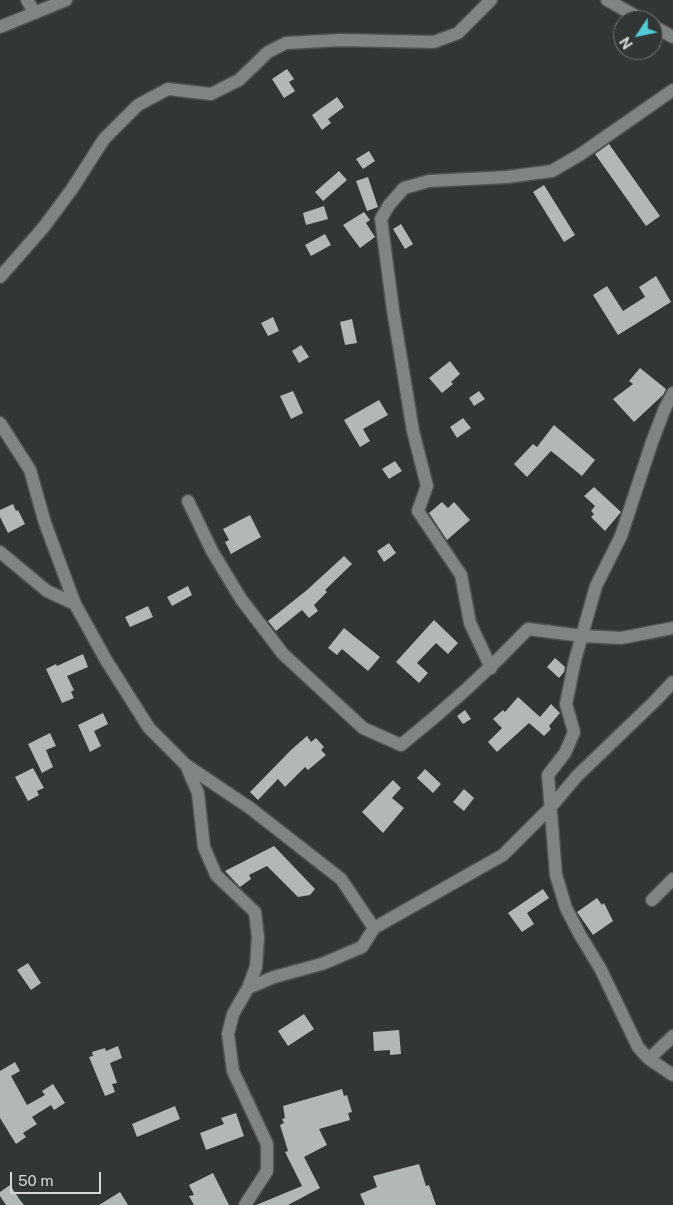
<!DOCTYPE html>
<style>
body{margin:0}
#map{position:relative;width:673px;height:1205px;overflow:hidden;background:#323636;font-family:"Public Sans",sans-serif}
canvas{display:block}
.north{position:absolute;left:613px;top:10px;width:50px;height:50px;box-sizing:border-box;background:#323636;border:1px solid #747777;border-radius:50%;rotate:236deg;font-size:14px;font-weight:700;line-height:20px;text-align:center;color:#d6d8d8}
.north::after{content:'';display:block;margin:auto;width:18px;height:22px;background:#52cbd7;clip-path:polygon(50% 0,100% 100%,50% 72%,0 100%)}
.scale{position:absolute;left:10px;top:1172px;width:91px;height:22px;box-sizing:border-box;border:2px solid #d6d8d8;border-top:0;padding-left:6px;font-size:15px;line-height:18px;white-space:nowrap;color:#d6d8d8;-webkit-text-stroke:4px #323636;paint-order:stroke}
</style>
<div id="map">
<canvas width="673" height="1205"></canvas>
<div class="north">N</div>
<div class="scale">50 m</div>
</div>
<script>
const ctx = document.querySelector('canvas').getContext('2d');
ctx.lineJoin = 'round';
function fillPath(path, color) { ctx.fillStyle = color; ctx.fill(path, 'evenodd'); }
function stroke(path, color, width, dash) { ctx.strokeStyle = color; ctx.lineWidth = width; ctx.lineCap = dash ? 'butt' : 'round'; ctx.setLineDash(dash || []); ctx.stroke(path); }
fillPath(new Path2D(`
 M 287,69 L 294,79 L 289,82 L 295,91 L 284,98 L 272,79 Z
 M 337,97 L 344,107 L 328,119 L 331,123 L 322,130 L 312,115 Z
 M 609,144 L 660,216 L 646,226 L 595,154 Z
 M 369,151 L 375,161 L 363,169 L 356,159 Z
 M 339,171 L 347,180 L 323,201 L 315,192 Z
 M 368,177 L 378,207 L 367,211 L 356,181 Z
 M 544,185 L 575,235 L 564,242 L 533,192 Z
 M 324,206 L 328,219 L 306,225 L 303,213 Z
 M 364,212 L 370,220 L 366,223 L 375,237 L 360,248 L 343,225 Z
 M 401,224 L 413,244 L 405,249 L 393,229 Z
 M 325,234 L 331,245 L 311,256 L 305,245 Z
 M 656,276 L 671,302 L 618,335 L 593,295 L 607,286 L 623,311 L 645,297 L 639,287 Z
 M 273,317 L 279,331 L 268,336 L 261,323 Z
 M 352,319 L 357,343 L 345,345 L 340,322 Z
 M 301,345 L 309,357 L 299,363 L 292,351 Z
 M 450,361 L 460,374 L 451,382 L 453,384 L 442,393 L 429,378 Z
 M 640,368 L 666,389 L 663,395 L 634,422 L 613,399 L 633,384 L 629,381 Z
 M 293,391 L 303,413 L 291,419 L 280,396 Z
 M 479,391 L 485,399 L 474,406 L 469,398 Z
 M 379,400 L 388,415 L 363,429 L 370,441 L 360,447 L 344,420 Z
 M 463,418 L 471,428 L 457,438 L 450,427 Z
 M 554,425 L 595,460 L 582,476 L 551,451 L 527,477 L 514,464 L 533,444 L 537,447 Z
 M 395,461 L 402,471 L 389,479 L 382,469 Z
 M 594,487 L 621,512 L 605,531 L 591,517 L 594,514 L 591,511 L 595,506 L 584,496 Z
 M 442,502 L 448,508 L 454,502 L 470,520 L 447,540 L 429,513 Z
 M 13,504 L 16,511 L 18,510 L 25,524 L 8,533 L 0,517 L 0,510 Z
 M 250,515 L 261,537 L 231,554 L 225,542 L 229,540 L 223,529 Z
 M 389,543 L 396,553 L 384,562 L 377,551 Z
 M 344,556 L 352,564 L 325,590 L 327,592 L 314,605 L 318,611 L 309,618 L 302,610 L 276,631 L 268,621 L 307,590 Z
 M 188,586 L 192,595 L 172,606 L 167,597 Z
 M 148,606 L 153,617 L 130,627 L 125,617 Z
 M 434,620 L 458,643 L 448,654 L 436,643 L 417,663 L 428,673 L 419,683 L 396,662 Z
 M 344,628 L 380,657 L 368,671 L 342,649 L 337,655 L 328,648 Z
 M 83,654 L 88,667 L 67,676 L 74,690 L 71,692 L 74,698 L 62,703 L 46,669 L 56,664 L 57,666 Z
 M 555,658 L 565,667 L 564,672 L 559,678 L 547,667 Z
 M 518,697 L 540,717 L 551,704 L 560,713 L 549,726 L 551,729 L 544,736 L 529,723 L 497,752 L 488,742 L 502,728 L 493,719 L 503,710 L 505,712 Z
 M 465,710 L 471,719 L 463,724 L 457,716 Z
 M 103,713 L 108,724 L 94,731 L 101,746 L 90,752 L 78,725 Z
 M 50,733 L 56,746 L 46,750 L 53,767 L 42,773 L 28,744 Z
 M 307,736 L 311,742 L 316,738 L 324,747 L 321,750 L 326,755 L 308,770 L 305,767 L 285,787 L 278,779 L 258,800 L 250,792 L 291,750 Z
 M 33,768 L 44,788 L 37,791 L 39,795 L 28,801 L 15,777 Z
 M 425,769 L 441,784 L 433,793 L 417,778 Z
 M 393,780 L 401,788 L 392,798 L 404,808 L 383,833 L 362,812 Z
 M 464,789 L 474,798 L 464,811 L 453,802 Z
 M 274,846 L 315,889 L 310,895 L 298,897 L 267,866 L 249,875 L 251,879 L 240,887 L 225,871 Z
 M 543,889 L 549,898 L 527,913 L 534,924 L 522,932 L 508,913 Z
 M 597,898 L 602,905 L 604,903 L 613,921 L 593,935 L 577,912 Z
 M 28,963 L 41,983 L 31,990 L 17,970 Z
 M 304,1014 L 314,1029 L 288,1046 L 278,1031 Z
 M 399,1030 L 401,1054 L 390,1055 L 390,1050 L 374,1051 L 373,1032 Z
 M 118,1046 L 122,1058 L 110,1063 L 117,1083 L 112,1084 L 115,1092 L 105,1096 L 89,1057 L 93,1056 L 92,1052 L 105,1048 L 106,1051 Z
 M 15,1062 L 20,1071 L 11,1076 L 27,1105 L 45,1095 L 42,1091 L 53,1084 L 65,1103 L 54,1110 L 51,1105 L 32,1117 L 37,1124 L 23,1133 L 26,1137 L 16,1144 L 0,1118 L 0,1071 Z
 M 342,1089 L 344,1096 L 347,1095 L 352,1112 L 348,1113 L 350,1120 L 319,1129 L 327,1145 L 304,1157 L 320,1188 L 288,1205 L 256,1205 L 302,1186 L 285,1152 L 288,1151 L 280,1125 L 284,1123 L 282,1119 L 285,1118 L 283,1106 Z
 M 175,1106 L 180,1119 L 137,1137 L 132,1124 Z
 M 236,1113 L 244,1136 L 206,1150 L 200,1133 L 224,1124 L 221,1118 Z
 M 419,1164 L 426,1186 L 429,1185 L 436,1205 L 365,1205 L 360,1194 L 377,1187 L 373,1176 Z
 M 213,1173 L 229,1205 L 194,1205 L 189,1196 L 194,1195 L 189,1185 Z
 M 10,1185 L 20,1200 L 24,1205 L 6,1205 L 0,1196 L 0,1192 Z
 M 120,1192 L 128,1205 L 99,1205 Z`), '#b2b7b7');
const minor = new Path2D(`
 M 27,0 L 35,13
 M 607,0 L 643,20
 M 653,26 L 673,37
 M 0,27 L 66,0
 M 0,277 L 43,228 L 72,189 L 104,139 L 138,105 L 168,89 L 211,94 L 239,80 L 268,52 L 286,43 L 341,40 L 434,42 L 458,33 L 491,0
 M 673,393 L 665,408 L 652,442 L 621,536 L 596,586 L 575,660 L 566,704 L 574,732 L 565,753 L 548,775 L 556,875 L 566,908 L 580,935 L 600,968 L 638,1047 L 649,1059 L 673,1075
 M 0,423 L 30,470 L 45,523 L 75,604 L 106,660 L 149,728 L 186,765 L 198,793 L 204,847 L 216,875 L 255,912 L 258,937 L 256,967 L 248,988 L 233,1014 L 228,1034 L 233,1071 L 267,1144 L 267,1171 L 245,1205
 M 188,501 L 212,551 L 241,599 L 283,654 L 363,728 L 401,745 C 446,709 488,671 528,629 L 583,636 L 621,638 L 673,628
 M 0,552 L 47,591 L 75,604
 M 491,668 L 470,623 L 461,575 L 418,511 L 427,486 L 413,431 L 393,310 L 381,219 L 389,205 L 404,188 L 429,181 L 507,177 L 552,171 L 581,154 L 673,90
 M 186,765 L 250,808 L 341,879 L 374,928
 M 652,900 L 673,879
 M 248,988 L 274,977 L 322,964 L 362,947 L 374,928 L 503,855 L 550,808 L 577,776 L 654,702 L 673,682
 M 649,1059 L 673,1036`);
stroke(minor, '#4f5152', 15);
stroke(minor, '#808485', 12);
</script>
